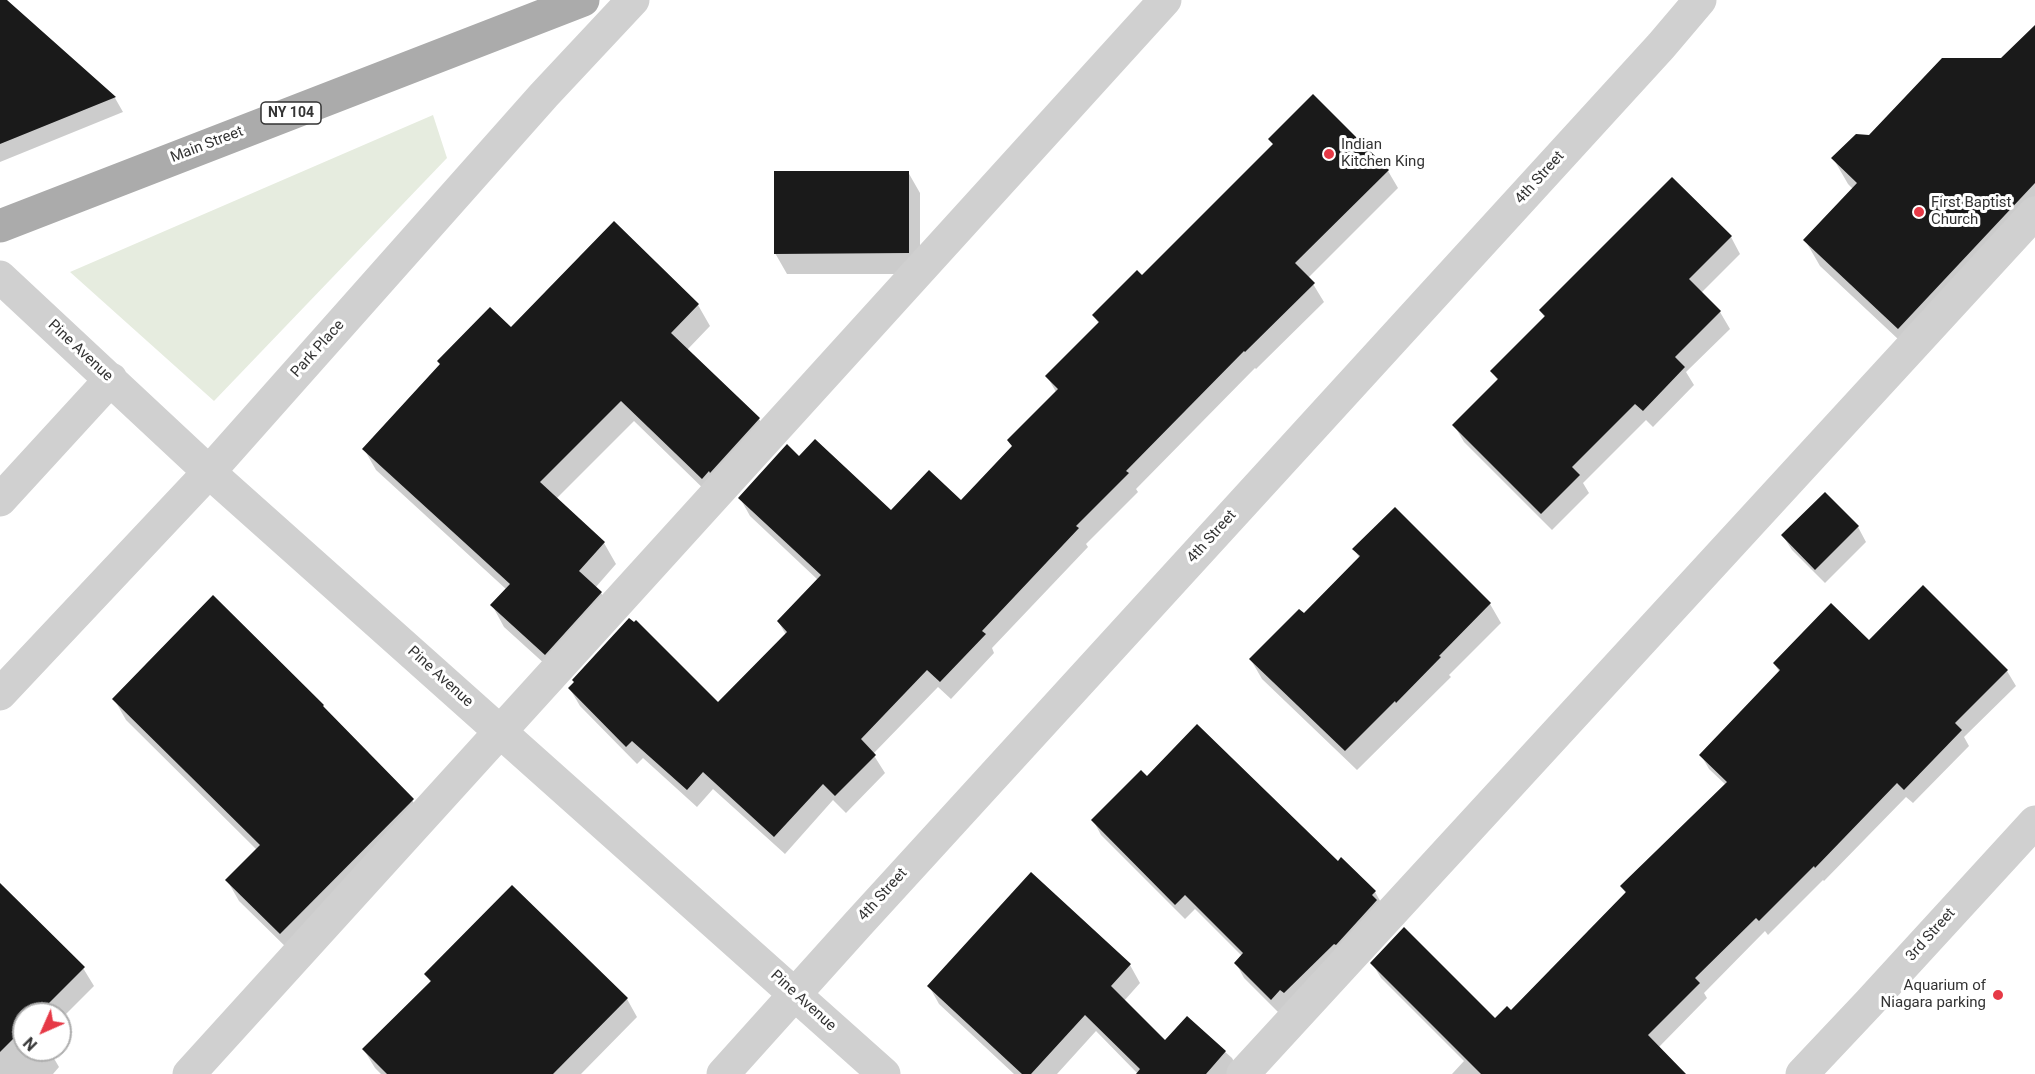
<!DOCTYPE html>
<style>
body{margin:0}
#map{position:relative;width:2035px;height:1074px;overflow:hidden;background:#fff;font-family:Roboto,sans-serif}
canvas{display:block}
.north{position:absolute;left:12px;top:1002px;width:60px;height:60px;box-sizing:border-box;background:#fff;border:2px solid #adadad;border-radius:50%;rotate:225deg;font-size:16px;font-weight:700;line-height:24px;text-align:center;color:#333}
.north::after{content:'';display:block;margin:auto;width:21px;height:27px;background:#e63946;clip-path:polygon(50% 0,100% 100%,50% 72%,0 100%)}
</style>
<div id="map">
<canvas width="2035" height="1074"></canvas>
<div class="north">N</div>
</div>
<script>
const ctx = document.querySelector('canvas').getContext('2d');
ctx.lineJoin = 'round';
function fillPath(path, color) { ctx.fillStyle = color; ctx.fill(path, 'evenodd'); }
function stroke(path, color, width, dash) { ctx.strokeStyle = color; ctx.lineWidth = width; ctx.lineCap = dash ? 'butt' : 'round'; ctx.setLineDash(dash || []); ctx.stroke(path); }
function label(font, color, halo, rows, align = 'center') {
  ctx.font = font + ' Roboto,sans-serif'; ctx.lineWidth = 6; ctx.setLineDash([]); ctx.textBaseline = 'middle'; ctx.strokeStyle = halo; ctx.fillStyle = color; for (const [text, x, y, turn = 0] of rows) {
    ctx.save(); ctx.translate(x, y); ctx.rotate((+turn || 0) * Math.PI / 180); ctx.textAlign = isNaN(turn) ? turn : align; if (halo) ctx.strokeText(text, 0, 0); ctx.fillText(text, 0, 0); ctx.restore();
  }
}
fillPath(new Path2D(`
 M 433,115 L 447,158 L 214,401 L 70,272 Z`), '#e6ecdf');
fillPath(new Path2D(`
 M 0,0 L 5,0 L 115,98 L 123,112 L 0,162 Z
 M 2035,50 L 2035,225 L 1914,354 L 1820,266 L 1805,240 L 1853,189 L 1848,184 L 1833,158 L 2002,60 Z
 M 1388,171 L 1398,188 L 1308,278 L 1313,284 L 1324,302 L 1256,369 L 1255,368 L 1136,489 L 1138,492 L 1086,544 L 1088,547 L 992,648 L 994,653 L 951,699 L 938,687 L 873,754 L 885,773 L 846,813 L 833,800 L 785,854 L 713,789 L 697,807 L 643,758 L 637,764 L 580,706 L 570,689 L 576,683 L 719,704 L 786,635 L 778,621 L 818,580 L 750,516 L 740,498 L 799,458 L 891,512 L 961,502 L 1013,447 L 1008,440 L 1056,392 L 1047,376 L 1099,324 L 1094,316 L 1142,277 Z
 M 908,172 L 920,193 L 920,274 L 787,274 L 775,253 Z
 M 614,223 L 698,305 L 710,326 L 687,350 L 759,419 L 771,440 L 714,499 L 634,421 L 556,499 L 604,543 L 616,564 L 595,588 L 601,593 L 613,614 L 557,675 L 504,627 L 492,605 L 507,590 L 376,470 L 364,449 L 511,329 Z
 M 1731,237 L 1740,254 L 1701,293 L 1720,312 L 1730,329 L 1686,372 L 1694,385 L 1653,427 L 1646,420 L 1583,483 L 1589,493 L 1552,530 L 1464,442 L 1454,425 L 1498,381 L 1492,371 L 1545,318 L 1540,310 Z
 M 1395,509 L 1490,604 L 1501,623 L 1449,675 L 1451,677 L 1357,770 L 1262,679 L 1251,660 L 1304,616 L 1360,559 L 1354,549 Z
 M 1858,527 L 1866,542 L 1825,583 L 1792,550 L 1783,536 Z
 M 1923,588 L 2007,671 L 2016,686 L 1964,737 L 1969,746 L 1913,803 L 1906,797 L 1824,881 L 1823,880 L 1768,935 L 1765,931 L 1704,993 L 1707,998 L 1658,1048 L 1673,1074 L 1452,1074 L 1464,1061 L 1381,978 L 1372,963 L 1495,1020 L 1511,1012 L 1626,894 L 1622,887 L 1726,785 L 1709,769 L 1701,755 L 1780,673 L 1774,663 L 1869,642 Z
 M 114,699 L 323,706 L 327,712 L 412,800 L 425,821 L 293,954 L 239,901 L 227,880 L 257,850 L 126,720 Z
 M 1147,778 L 1338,863 L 1375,892 L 1383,906 L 1280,1014 L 1244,978 L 1236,963 L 1242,956 L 1195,909 L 1185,919 L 1101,835 L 1093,820 Z
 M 1031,874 L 1130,965 L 1140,983 L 1124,1001 L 1165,1043 L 1187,1018 L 1232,1058 L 1241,1074 L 1138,1074 L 1096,1031 L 1057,1074 L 1014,1074 L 939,1004 L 929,986 Z
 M 0,903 L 83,968 L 94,986 L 60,1020 L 60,1014 L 24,1014 L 24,1050 L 49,1050 L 59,1067 L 53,1074 L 0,1074 Z
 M 426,974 L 627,999 L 637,1017 L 581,1074 L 381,1074 L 375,1068 L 364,1050 L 431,983 Z`), '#0003');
fillPath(new Path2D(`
 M 0,0 L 7,0 L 116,97 L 0,144 Z
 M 2035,25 L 2035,183 L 1898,329 L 1803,240 L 1857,183 L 1831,158 L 1856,134 L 1869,135 L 1942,58 L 2001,58 Z
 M 1313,94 L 1389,170 L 1295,263 L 1315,283 L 1245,352 L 1244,351 L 1126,471 L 1129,473 L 1076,526 L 1079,528 L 982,631 L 986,634 L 940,682 L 927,670 L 861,739 L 876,755 L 835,796 L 823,784 L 774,837 L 703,772 L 687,790 L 632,741 L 626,747 L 568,688 L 574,682 L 572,680 L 629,618 L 634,622 L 636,620 L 718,702 L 787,632 L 777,621 L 821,575 L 738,498 L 787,444 L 799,456 L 815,439 L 891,510 L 929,470 L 961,500 L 1012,446 L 1007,440 L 1058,389 L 1045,376 L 1099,322 L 1092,315 L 1137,270 L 1142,275 L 1273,144 L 1268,139 Z
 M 774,171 L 909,171 L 909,253 L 774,254 Z
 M 1672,177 L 1732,236 L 1689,279 L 1721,311 L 1675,357 L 1685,367 L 1643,411 L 1635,404 L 1572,467 L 1580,475 L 1541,514 L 1452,425 L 1498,379 L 1490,371 L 1545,316 L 1539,310 Z
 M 614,221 L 699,304 L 671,333 L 760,418 L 710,473 L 709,471 L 702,479 L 621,401 L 540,482 L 605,542 L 579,571 L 602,592 L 545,655 L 490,605 L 510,584 L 362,449 L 440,364 L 437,361 L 490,307 L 511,327 Z
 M 1825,492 L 1859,526 L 1815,570 L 1781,535 Z
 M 1395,507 L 1491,603 L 1439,656 L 1441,657 L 1396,703 L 1395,701 L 1345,751 L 1249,659 L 1299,609 L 1304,613 L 1360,556 L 1352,549 Z
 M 1923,585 L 2008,670 L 1955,723 L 1962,730 L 1904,790 L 1897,783 L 1815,868 L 1814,866 L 1759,921 L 1756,918 L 1695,978 L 1700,983 L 1648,1035 L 1686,1074 L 1481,1074 L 1370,963 L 1404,927 L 1495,1018 L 1507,1006 L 1511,1010 L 1626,892 L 1620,886 L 1727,782 L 1699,755 L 1780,670 L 1773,663 L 1831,603 L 1869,640 Z
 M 213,595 L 324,705 L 323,706 L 414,799 L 280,934 L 225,880 L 260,845 L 112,699 Z
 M 1197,724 L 1338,861 L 1341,857 L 1376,891 L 1372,895 L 1377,900 L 1336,945 L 1334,944 L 1284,993 L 1280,990 L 1271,1000 L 1234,963 L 1243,953 L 1185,895 L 1175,905 L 1091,820 L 1141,770 L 1147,776 Z
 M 1031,872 L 1131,964 L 1111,986 L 1165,1040 L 1187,1016 L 1226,1051 L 1206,1074 L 1136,1074 L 1140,1069 L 1085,1015 L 1031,1074 L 1022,1074 L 927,986 Z
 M 0,883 L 85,967 L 38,1014 L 24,1014 L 24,1028 L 0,1052 Z
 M 512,885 L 628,998 L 553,1074 L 387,1074 L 362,1049 L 431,981 L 424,974 Z`), '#1a1a1a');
stroke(new Path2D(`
 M 0,277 L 209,472 L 884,1074
 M 0,500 L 111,379
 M 0,694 L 209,472 L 544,95 L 633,0
 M 189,1074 L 1165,0
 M 723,1074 L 858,924 L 1661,46 L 1700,0
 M 1243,1074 L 2035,213
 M 1802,1074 L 1869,1003 L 2035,822`), '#d0d0d0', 33);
stroke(new Path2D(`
 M 0,226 L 583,0`), '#ababab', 33);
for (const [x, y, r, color] of [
 [1329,154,6,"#e63946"],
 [1919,212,6,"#e63946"],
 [1998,995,6,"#e63946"]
]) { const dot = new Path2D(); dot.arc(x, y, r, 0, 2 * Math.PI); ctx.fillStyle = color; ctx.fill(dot); stroke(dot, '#fff', 2); }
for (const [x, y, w] of [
 [291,113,60]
]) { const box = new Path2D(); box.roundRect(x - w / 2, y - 11, w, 22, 4.5); ctx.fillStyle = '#fff'; ctx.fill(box); stroke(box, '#333', 1.5); }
label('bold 14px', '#333', null, [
 ["NY 104",291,113]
]);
label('15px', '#333', '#fff', [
 ["Main Street",207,145,-21],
 ["4th Street",1540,178,-48],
 ["Park Place",318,349,-48],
 ["Pine Avenue",80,351,43],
 ["4th Street",1212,537,-48],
 ["Pine Avenue",440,677,42],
 ["4th Street",883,895,-48],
 ["3rd Street",1931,935,-48],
 ["Pine Avenue",803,1001,42]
]);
label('15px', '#333', '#fff', [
 ["Indian",1341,145],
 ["Kitchen King",1341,162],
 ["First Baptist",1931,203],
 ["Church",1931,220],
 ["Aquarium of",1986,986,"right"],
 ["Niagara parking",1986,1003,"right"]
], 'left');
</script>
